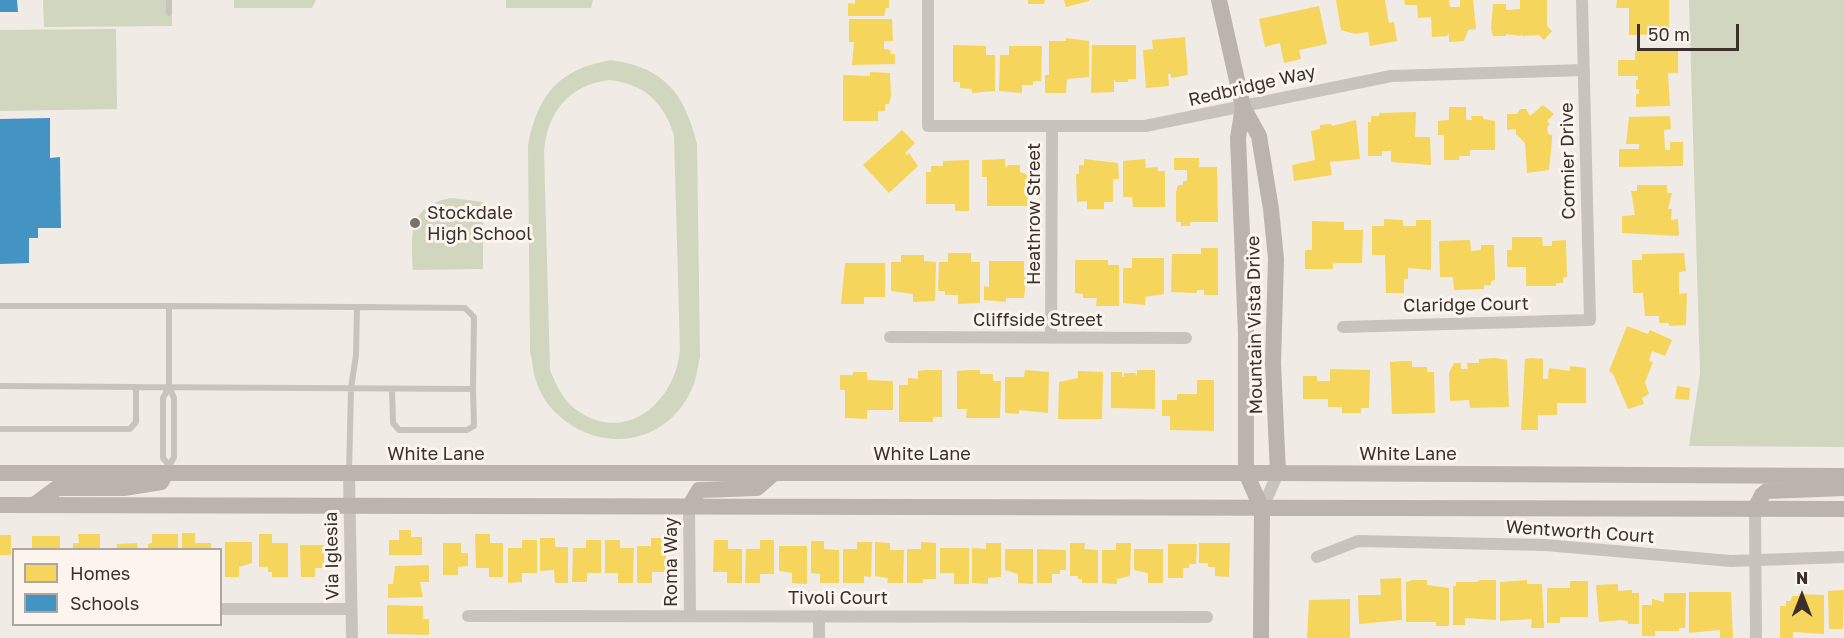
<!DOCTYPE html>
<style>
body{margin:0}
#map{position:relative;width:1844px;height:638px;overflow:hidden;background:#f0ebe5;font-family:"Golos Text",sans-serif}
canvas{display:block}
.legend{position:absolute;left:12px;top:548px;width:210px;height:78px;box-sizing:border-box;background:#fbf5ee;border:2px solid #aea6a0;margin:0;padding:8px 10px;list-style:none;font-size:18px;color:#3b302b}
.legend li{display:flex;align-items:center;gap:12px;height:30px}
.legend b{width:30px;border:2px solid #aea6a0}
.north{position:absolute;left:1772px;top:566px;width:60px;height:60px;-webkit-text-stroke:4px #fbf5ee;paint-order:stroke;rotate:0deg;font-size:16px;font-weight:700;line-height:24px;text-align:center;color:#3b302b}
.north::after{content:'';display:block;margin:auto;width:21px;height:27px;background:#3b302b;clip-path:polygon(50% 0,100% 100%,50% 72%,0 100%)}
.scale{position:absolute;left:1637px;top:24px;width:102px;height:27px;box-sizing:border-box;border:3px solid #3b302b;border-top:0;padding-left:8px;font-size:18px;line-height:21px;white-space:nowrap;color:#3b302b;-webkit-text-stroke:4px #fbf5ee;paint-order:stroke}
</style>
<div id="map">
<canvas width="1844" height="638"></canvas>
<ul class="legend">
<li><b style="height:16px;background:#f6d55c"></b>Homes</li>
<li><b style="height:16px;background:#4393c3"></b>Schools</li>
</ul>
<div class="north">N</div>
<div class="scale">50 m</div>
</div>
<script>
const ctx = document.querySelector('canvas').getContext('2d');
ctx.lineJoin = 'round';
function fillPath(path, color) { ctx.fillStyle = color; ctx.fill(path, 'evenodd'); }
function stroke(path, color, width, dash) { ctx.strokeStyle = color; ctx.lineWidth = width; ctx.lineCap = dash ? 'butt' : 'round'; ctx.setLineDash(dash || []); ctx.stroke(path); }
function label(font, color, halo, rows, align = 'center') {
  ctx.font = font + ' "Golos Text",sans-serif'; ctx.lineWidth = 6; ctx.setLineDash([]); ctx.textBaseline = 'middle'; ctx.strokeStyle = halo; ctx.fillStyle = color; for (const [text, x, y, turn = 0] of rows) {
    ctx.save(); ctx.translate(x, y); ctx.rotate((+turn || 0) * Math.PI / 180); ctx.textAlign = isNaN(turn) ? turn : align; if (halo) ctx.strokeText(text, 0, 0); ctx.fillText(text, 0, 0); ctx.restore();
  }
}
fillPath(new Path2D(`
 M 43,0 L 172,0 L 172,26 L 44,27 Z
 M 234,0 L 316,0 L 312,8 L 234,8 Z
 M 506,0 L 593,0 L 591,8 L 506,8 Z
 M 1689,0 L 1844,0 L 1844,447 L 1689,446 L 1700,373 Z
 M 116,29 L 117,109 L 0,111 L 0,30 Z
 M 611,60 C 665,68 684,93 697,144 L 700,357 C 698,365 697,375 694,384 C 670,446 598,457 553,410 C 543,400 536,384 533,369 C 532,363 532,357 530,353 L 528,145 C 538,94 559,69 611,60 ZM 609,80 C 643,83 665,103 674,136 L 680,350 C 675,403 625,446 575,409 C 562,399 556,384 550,370 L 544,152 C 547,112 569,85 609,80 Z
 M 452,198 L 483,202 L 483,269 L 413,270 C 411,234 408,205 452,198 Z`), '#d1d6bf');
fillPath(new Path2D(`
 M 855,0 L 889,0 L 889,8 L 886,8 L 884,16 L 848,16 L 848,3 L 855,4 Z
 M 1028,0 L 1045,0 L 1044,4 L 1028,4 Z
 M 1064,0 L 1089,0 L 1089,1 L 1066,7 Z
 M 1336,0 L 1385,0 L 1389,23 L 1394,22 L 1397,41 L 1370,46 L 1368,32 L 1355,34 L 1341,30 Z
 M 1404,0 L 1449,0 L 1450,7 L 1460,7 L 1460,0 L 1473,0 L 1476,29 L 1468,30 L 1464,41 L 1449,42 L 1449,33 L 1447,36 L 1432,37 L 1431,17 L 1418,18 L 1417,5 L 1405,5 Z
 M 1520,0 L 1547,0 L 1547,26 L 1552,31 L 1544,40 L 1539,35 L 1522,36 L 1522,33 L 1521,36 L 1506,34 L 1506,36 L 1493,36 L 1491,29 L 1493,4 L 1506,4 L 1506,10 L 1520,9 Z
 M 1617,0 L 1669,0 L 1669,34 L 1629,35 L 1629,8 L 1616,8 Z
 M 1319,6 L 1327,44 L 1299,50 L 1301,59 L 1284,63 L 1280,43 L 1265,47 L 1259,19 Z
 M 849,19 L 892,19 L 893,41 L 884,41 L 884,49 L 891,50 L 890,54 L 895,54 L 895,64 L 852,65 L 854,42 L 849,42 Z
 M 1185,37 L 1188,75 L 1171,78 L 1171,74 L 1168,74 L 1169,86 L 1146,88 L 1143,50 L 1153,49 L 1152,40 Z
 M 1066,38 L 1089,41 L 1089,77 L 1067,79 L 1066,93 L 1045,93 L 1045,75 L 1049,75 L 1049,41 L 1066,41 Z
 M 953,45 L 986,46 L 986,55 L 995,55 L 995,91 L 972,93 L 972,89 L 960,88 L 960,82 L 953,82 Z
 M 1092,45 L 1136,45 L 1136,79 L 1128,79 L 1128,82 L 1116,82 L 1114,79 L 1114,92 L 1091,93 Z
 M 1009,46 L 1042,46 L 1041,81 L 1033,81 L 1033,85 L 1022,85 L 1022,93 L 999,91 L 1000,55 L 1009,55 Z
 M 1635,51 L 1678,51 L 1678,73 L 1668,73 L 1670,106 L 1636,107 L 1636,94 L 1639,94 L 1639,89 L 1636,89 L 1636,80 L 1638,80 L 1638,76 L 1618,76 L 1618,60 L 1635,60 Z
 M 870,72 L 890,73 L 891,96 L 889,104 L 885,104 L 885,111 L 878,111 L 878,121 L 843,121 L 843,75 L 870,76 Z
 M 1543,105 L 1554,114 L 1547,121 L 1550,124 L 1547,127 L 1548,134 L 1552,135 L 1552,140 L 1549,170 L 1527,173 L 1525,143 L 1516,134 L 1516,129 L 1507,130 L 1507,114 L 1517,114 L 1520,109 L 1526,109 L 1530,116 Z
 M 1449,107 L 1466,107 L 1466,120 L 1472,120 L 1471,116 L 1483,116 L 1483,119 L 1495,121 L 1495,150 L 1470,150 L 1470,156 L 1459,156 L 1459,160 L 1444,160 L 1444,135 L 1438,135 L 1438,121 L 1449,120 Z
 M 1416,112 L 1415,137 L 1430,137 L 1431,165 L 1391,162 L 1391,151 L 1382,151 L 1382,156 L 1368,156 L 1368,122 L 1371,122 L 1371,116 L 1379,116 L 1379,113 Z
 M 1670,116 L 1671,129 L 1664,130 L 1665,150 L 1670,150 L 1670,142 L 1683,142 L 1683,166 L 1619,167 L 1619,149 L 1639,149 L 1639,144 L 1626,144 L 1629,117 Z
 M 1356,120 L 1360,159 L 1330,162 L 1332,175 L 1294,181 L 1292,165 L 1315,160 L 1311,131 L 1320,129 L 1320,125 L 1331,124 L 1332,126 Z
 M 902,130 L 915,143 L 905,153 L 907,155 L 909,153 L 918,166 L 889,193 L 863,165 Z
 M 1174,158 L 1199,158 L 1199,167 L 1217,167 L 1218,222 L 1190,222 L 1190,226 L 1181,226 L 1181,222 L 1176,222 L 1176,192 L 1178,185 L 1183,185 L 1183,181 L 1187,181 L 1187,170 L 1174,170 Z
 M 1005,159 L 1005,168 L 1008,165 L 1020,165 L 1020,172 L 1028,175 L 1028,206 L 987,206 L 987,177 L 982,177 L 982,160 Z
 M 1084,159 L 1118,163 L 1119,179 L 1113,179 L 1113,202 L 1104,202 L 1104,209 L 1087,209 L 1087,201 L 1077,202 L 1076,174 L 1079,174 L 1079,165 L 1084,165 Z
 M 1145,159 L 1146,168 L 1158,167 L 1158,171 L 1165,171 L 1165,207 L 1133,207 L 1132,197 L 1123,197 L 1123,161 Z
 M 969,160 L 969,211 L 955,211 L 955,204 L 926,204 L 926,172 L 931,172 L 931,166 L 943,166 L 943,161 Z
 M 1637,185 L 1667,185 L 1667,193 L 1672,193 L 1668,209 L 1672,209 L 1671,220 L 1678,219 L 1679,236 L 1622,233 L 1622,216 L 1635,215 L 1631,191 L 1637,191 Z
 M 1384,219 L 1403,220 L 1403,226 L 1416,226 L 1416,220 L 1431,220 L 1431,270 L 1408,268 L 1408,279 L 1404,279 L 1404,293 L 1386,293 L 1385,255 L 1372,255 L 1372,226 L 1384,226 Z
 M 1312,221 L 1344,222 L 1344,230 L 1363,230 L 1362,263 L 1333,263 L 1333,269 L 1305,269 L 1305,250 L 1312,250 Z
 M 1512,237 L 1542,237 L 1543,246 L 1552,246 L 1552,241 L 1566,240 L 1567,277 L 1563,277 L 1563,283 L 1556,283 L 1556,286 L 1526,286 L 1526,267 L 1507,267 L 1507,250 L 1512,250 Z
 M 1470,240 L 1471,251 L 1481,250 L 1481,245 L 1494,245 L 1495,280 L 1491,281 L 1491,285 L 1484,285 L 1484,289 L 1454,290 L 1453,277 L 1440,277 L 1439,241 Z
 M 1201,248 L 1218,248 L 1218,295 L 1204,295 L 1204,290 L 1197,290 L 1197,293 L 1171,292 L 1172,254 L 1201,254 Z
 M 948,253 L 971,253 L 971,262 L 980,262 L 980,303 L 958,304 L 958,295 L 945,295 L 945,291 L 938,291 L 939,262 L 948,262 Z
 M 1684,253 L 1686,271 L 1679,272 L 1679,294 L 1687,293 L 1686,325 L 1669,326 L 1669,323 L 1659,323 L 1659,316 L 1645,316 L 1643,293 L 1633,293 L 1632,260 L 1642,260 L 1642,254 Z
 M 901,255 L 924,255 L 924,261 L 936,262 L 935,301 L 913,302 L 913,294 L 891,291 L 891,262 L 901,262 Z
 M 1132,258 L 1164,258 L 1164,294 L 1145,297 L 1145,305 L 1123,303 L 1123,268 L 1132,268 Z
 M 1075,260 L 1108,260 L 1108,265 L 1119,265 L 1119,306 L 1096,306 L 1097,298 L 1083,298 L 1083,294 L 1075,293 Z
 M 989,261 L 1024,261 L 1024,272 L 1027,272 L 1024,298 L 1006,298 L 1006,302 L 984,300 L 984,286 L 989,287 Z
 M 845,263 L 885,263 L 885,297 L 864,297 L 864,304 L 841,304 Z
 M 1627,326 L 1648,334 L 1650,330 L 1672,340 L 1665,356 L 1652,351 L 1649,361 L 1653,362 L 1645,382 L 1649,394 L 1642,398 L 1644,404 L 1628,409 L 1613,374 L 1609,371 Z
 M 1495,358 L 1507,360 L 1509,407 L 1470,408 L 1469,400 L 1450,401 L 1449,373 L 1454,363 L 1461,363 L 1461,369 L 1468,369 L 1467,363 L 1479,363 L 1479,359 Z
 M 1531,358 L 1543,359 L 1543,379 L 1548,379 L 1549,368 L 1570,371 L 1570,366 L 1586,368 L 1586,403 L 1557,403 L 1557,415 L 1538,415 L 1538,430 L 1521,430 L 1525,359 Z
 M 1402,361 L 1412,361 L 1412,367 L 1427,367 L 1427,372 L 1434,372 L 1435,413 L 1392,414 L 1390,362 Z
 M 1330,369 L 1370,370 L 1369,408 L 1361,408 L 1361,413 L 1342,413 L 1342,407 L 1328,407 L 1328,399 L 1303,399 L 1303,376 L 1317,376 L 1317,381 L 1330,381 Z
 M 926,370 L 942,370 L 942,417 L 933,417 L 933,422 L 899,422 L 899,385 L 908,385 L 908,378 L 918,379 L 918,371 Z
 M 969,370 L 980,370 L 980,374 L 993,374 L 993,381 L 1001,381 L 1000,418 L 966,418 L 967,409 L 957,409 L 957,371 Z
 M 1025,370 L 1049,372 L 1048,413 L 1019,410 L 1019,414 L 1005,413 L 1005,377 L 1024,377 Z
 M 1137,370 L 1155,370 L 1155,409 L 1111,408 L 1111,372 L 1122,372 L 1122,377 L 1124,377 L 1124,373 L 1135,373 L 1137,376 Z
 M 1078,371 L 1103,372 L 1102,419 L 1058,419 L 1059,382 L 1078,378 Z
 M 853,372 L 867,372 L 867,380 L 893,381 L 893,410 L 867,410 L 867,419 L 845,418 L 845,390 L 840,390 L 840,375 L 853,375 Z
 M 1197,380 L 1214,380 L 1214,431 L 1170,430 L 1170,416 L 1162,416 L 1162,400 L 1177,400 L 1177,394 L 1197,394 Z
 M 1677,386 L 1690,388 L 1689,400 L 1675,399 Z
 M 399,530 L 411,530 L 411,537 L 422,537 L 422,555 L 389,555 L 389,540 L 399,540 Z
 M 182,533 L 195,533 L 195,543 L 211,543 L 211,550 L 182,550 Z
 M 78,534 L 100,534 L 100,550 L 73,550 L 73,543 L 79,543 Z
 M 152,534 L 178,534 L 178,550 L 148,550 L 148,544 L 152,543 Z
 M 259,534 L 272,534 L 272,543 L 288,543 L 288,577 L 272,577 L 272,572 L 268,572 L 268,567 L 259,567 Z
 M 475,534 L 490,534 L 490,543 L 503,543 L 503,577 L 489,577 L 489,568 L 476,568 Z
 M 0,535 L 11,535 L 11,555 L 0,555 Z
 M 32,536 L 60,536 L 60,550 L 32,550 Z
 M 540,538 L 555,538 L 555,547 L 568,547 L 568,583 L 555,583 L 554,570 L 540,571 Z
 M 651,538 L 666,538 L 666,572 L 652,572 L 652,583 L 637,583 L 637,546 L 651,546 Z
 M 522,540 L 537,540 L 537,573 L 522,573 L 522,582 L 508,583 L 508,548 L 522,548 Z
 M 586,540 L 601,540 L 601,573 L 587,573 L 587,582 L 572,582 L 573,548 L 586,548 Z
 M 605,540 L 620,540 L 620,548 L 634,548 L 633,583 L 618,583 L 618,573 L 605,573 Z
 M 714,540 L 728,540 L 728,549 L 742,549 L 742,583 L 727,583 L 727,572 L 713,572 Z
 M 760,540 L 774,540 L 774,574 L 760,574 L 760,583 L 745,583 L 746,549 L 760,549 Z
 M 811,541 L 824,541 L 824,549 L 839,550 L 839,583 L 820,583 L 820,574 L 811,573 Z
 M 225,542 L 252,542 L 252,563 L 239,567 L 239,577 L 225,577 Z
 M 857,542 L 872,542 L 871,577 L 864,576 L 864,583 L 843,583 L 843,549 L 857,549 Z
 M 875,542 L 890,543 L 890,550 L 904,550 L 903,583 L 887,583 L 888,578 L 875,576 Z
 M 921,542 L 936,543 L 936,579 L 923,579 L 923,583 L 907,583 L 907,549 L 921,549 Z
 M 137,543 L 138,550 L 117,550 L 117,544 Z
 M 443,543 L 461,543 L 461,553 L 468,553 L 468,566 L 458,567 L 458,575 L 443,575 Z
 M 986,543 L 1001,543 L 1001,577 L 988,578 L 988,584 L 972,583 L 972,548 L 986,549 Z
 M 1070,543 L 1085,543 L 1084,549 L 1098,550 L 1098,583 L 1082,583 L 1082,579 L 1078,579 L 1078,576 L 1070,576 Z
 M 1116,543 L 1131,543 L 1130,576 L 1117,579 L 1117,584 L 1102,583 L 1102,550 L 1116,550 Z
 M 1199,543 L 1230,543 L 1229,577 L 1215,576 L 1215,567 L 1208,567 L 1208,563 L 1199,563 Z
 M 1168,544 L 1197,544 L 1196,564 L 1189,564 L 1189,568 L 1183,568 L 1183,578 L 1168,578 Z
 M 300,545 L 324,545 L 324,568 L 315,568 L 315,577 L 301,577 Z
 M 779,546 L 807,546 L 807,584 L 792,583 L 792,573 L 779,571 Z
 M 940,548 L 969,548 L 969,584 L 954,584 L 954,573 L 940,573 Z
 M 1005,549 L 1033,549 L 1033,584 L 1018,583 L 1018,574 L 1005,570 Z
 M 1037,549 L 1066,550 L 1066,570 L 1060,570 L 1060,574 L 1052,574 L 1052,583 L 1037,583 Z
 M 1134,549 L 1163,549 L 1163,583 L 1148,583 L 1148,573 L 1134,570 Z
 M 429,565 L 429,582 L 420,582 L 423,597 L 388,598 L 388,584 L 393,584 L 395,566 Z
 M 1401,578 L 1402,620 L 1359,624 L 1358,595 L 1381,595 L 1380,579 Z
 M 1412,580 L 1427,580 L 1427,585 L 1449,588 L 1449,626 L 1436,626 L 1436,622 L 1406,622 L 1406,582 Z
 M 1480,580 L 1496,580 L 1496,620 L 1465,618 L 1465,625 L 1453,625 L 1453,586 L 1456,586 L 1456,582 L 1477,582 Z
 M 1527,580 L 1527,584 L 1542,584 L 1544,628 L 1531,628 L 1532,619 L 1500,621 L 1500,582 Z
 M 1570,581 L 1588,581 L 1588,617 L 1560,617 L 1560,623 L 1547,623 L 1547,588 L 1570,588 Z
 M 1618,584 L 1618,591 L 1632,590 L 1632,593 L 1639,593 L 1639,624 L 1628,624 L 1628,621 L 1621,620 L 1599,622 L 1596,585 Z
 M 1844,590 L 1843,629 L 1829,629 L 1828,591 Z
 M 1689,592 L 1731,592 L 1733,638 L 1720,638 L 1720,630 L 1689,633 Z
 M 1664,593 L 1686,593 L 1685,628 L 1679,628 L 1679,631 L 1655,631 L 1655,636 L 1642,636 L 1642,605 L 1652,605 L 1652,599 L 1664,602 Z
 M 1799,594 L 1824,595 L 1824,634 L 1793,632 L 1793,638 L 1780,638 L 1780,606 L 1786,606 L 1786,601 L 1791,601 L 1792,596 L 1799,596 Z
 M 1350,599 L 1350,638 L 1307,638 L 1309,600 Z
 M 387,605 L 423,606 L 423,619 L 429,619 L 429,635 L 387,634 Z`), '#f6d55c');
fillPath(new Path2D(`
 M 0,0 L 17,0 L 18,12 L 0,12 Z
 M 50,118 L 50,158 L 60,157 L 61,228 L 38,228 L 38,238 L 29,238 L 29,263 L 0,264 L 0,119 Z`), '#4393c3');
stroke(new Path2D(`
 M 169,0 L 169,13
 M 0,306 L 169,306 L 169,387
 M 169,306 L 357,307
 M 0,386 L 136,387
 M 0,429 L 130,429 L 136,422 L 136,387 L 473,389 L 474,426 L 467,430 L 399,430 L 393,423 L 392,389
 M 166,472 L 174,457 L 174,398 L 169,387 L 163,398 L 163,458 L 168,464
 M 349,473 L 351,388 L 356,355 L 357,307 L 465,308 L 474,317 L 473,389`), '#c9c3be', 6);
stroke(new Path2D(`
 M 928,0 L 928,126 L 1145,126 L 1391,76 L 1584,70
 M 1343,327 L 1590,320 L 1582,0
 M 890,337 L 1186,338
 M 1051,338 L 1052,127
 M 349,473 L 352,638
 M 689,507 L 690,616
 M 1262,509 L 1278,473
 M 1755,509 L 1756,638
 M 1317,557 L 1358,541 L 1545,545 L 1731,561 L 1844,557
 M 220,609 L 351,609
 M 468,616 L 1207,617
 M 819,638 L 819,616`), '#c9c3be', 12);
stroke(new Path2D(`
 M 1219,0 L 1243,107 L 1259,136 L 1271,209 L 1276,259 L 1273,363 L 1278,473
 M 1243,107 L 1238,138 L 1246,334 L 1246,473 L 1262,509 L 1261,638
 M 0,473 L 1278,473 L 1844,476
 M 0,505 L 1844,509
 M 34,505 L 57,488 L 124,488 L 161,482 L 166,473
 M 689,507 L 699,490 L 757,488 L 773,474
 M 1755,509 L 1762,495 L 1767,491 L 1844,488`), '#bab3ae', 16);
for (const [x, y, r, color] of [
 [415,223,6,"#7a716c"]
]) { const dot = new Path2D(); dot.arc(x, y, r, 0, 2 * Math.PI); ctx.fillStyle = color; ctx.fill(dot); stroke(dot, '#fbf5ee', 2); }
label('18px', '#3b302b', '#fbf5ee', [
 ["Redbridge Way",1252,86,-13],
 ["Cormier Drive",1568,161,-91],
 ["Heathrow Street",1034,214,-90],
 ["Claridge Court",1466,305,-1],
 ["Cliffside Street",1038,320],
 ["Mountain Vista Drive",1255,325,-91],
 ["White Lane",436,454],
 ["White Lane",922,454],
 ["White Lane",1408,454],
 ["Wentworth Court",1580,532,4],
 ["Via Iglesia",332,556,-91],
 ["Roma Way",671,562,-90],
 ["Tivoli Court",838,598]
]);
label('18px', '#3b302b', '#fbf5ee', [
 ["Stockdale",427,213],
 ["High School",427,234]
], 'left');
</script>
